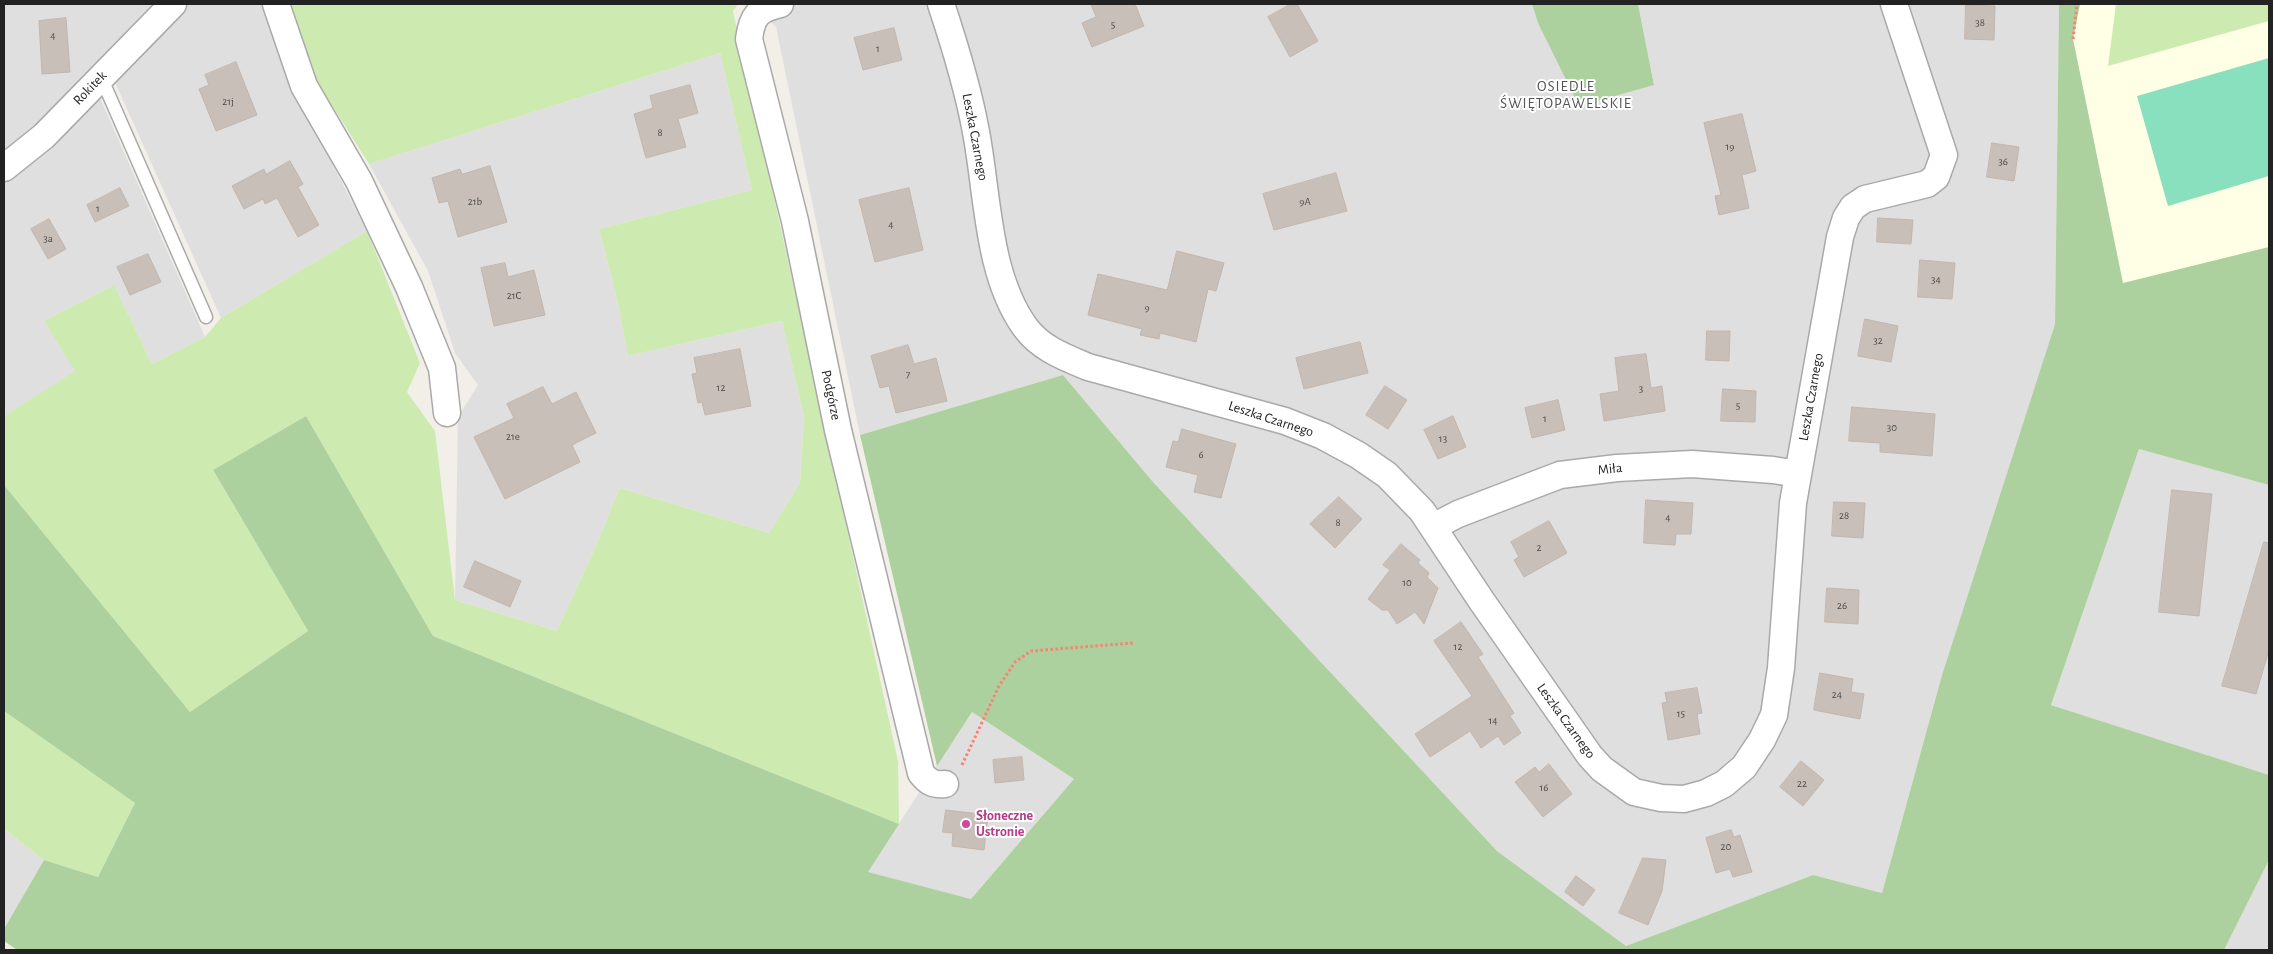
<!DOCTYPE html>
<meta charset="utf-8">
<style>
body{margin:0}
#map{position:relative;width:2273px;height:954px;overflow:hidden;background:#f2efe9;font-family:"Alegreya Sans",sans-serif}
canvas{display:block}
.frame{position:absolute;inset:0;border:5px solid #222;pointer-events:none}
</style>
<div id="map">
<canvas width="2273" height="954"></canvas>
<div class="frame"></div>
</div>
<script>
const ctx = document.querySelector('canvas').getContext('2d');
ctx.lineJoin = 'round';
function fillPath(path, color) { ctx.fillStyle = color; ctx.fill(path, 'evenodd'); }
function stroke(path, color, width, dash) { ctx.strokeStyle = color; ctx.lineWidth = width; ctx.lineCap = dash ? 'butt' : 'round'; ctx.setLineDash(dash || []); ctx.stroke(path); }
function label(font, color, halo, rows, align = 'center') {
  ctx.font = font + ' "Alegreya Sans",sans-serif'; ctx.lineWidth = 4; ctx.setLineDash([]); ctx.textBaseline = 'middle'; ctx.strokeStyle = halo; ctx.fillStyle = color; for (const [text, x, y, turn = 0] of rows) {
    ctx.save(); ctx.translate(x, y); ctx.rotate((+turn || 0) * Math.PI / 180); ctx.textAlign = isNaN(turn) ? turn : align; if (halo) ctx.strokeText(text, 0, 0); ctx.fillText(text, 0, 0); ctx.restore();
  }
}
fillPath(new Path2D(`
 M 4,4 L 165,4 L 4,164 Z
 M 186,4 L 264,4 L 305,111 L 367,231 L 221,318 L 113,78 Z
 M 753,4 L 1532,4 L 1538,23 L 1654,84 L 1638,4 L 2059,4 L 2055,324 L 1942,675 L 1882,893 L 1813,875 L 1626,946 L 1497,851 L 1153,482 L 1063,375 L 860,435 L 776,27 Z
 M 720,53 L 752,190 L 599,229 L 618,303 L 628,356 L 782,321 L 804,417 L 800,483 L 769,533 L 620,488 L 596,546 L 557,631 L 455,600 L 458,417 L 478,385 L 455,353 L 428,271 L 369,164 Z
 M 98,93 L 205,337 L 152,364 L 114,285 L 44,321 L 76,371 L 4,416 L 4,179 Z
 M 2139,449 L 2269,485 L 2269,775 L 2051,705 Z
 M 972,712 L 1074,779 L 971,899 L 867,872 Z
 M 4,829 L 44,860 L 4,929 Z
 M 2269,860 L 2269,950 L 2224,950 Z`), '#e0dfdf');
fillPath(new Path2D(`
 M 2080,4 L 2269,4 L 2269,247 L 2123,284 L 2073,39 Z`), '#ffffe5');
fillPath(new Path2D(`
 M 291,4 L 738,4 L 733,11 L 898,761 L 899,824 L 433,636 L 306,416 L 213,470 L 308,631 L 190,712 L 4,485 L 4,416 L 75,371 L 44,321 L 114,285 L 152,364 L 205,337 L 221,318 L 367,231 L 420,363 L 407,392 L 435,431 L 455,600 L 557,631 L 596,546 L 620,488 L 769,533 L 800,483 L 804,417 L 782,321 L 628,356 L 618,303 L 599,229 L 752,190 L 720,53 L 369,164 L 316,80 Z
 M 2116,4 L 2269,4 L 2269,21 L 2108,66 Z
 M 4,711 L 135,803 L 98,877 L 44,860 L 4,829 Z`), '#cdebb0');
fillPath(new Path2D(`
 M 1532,4 L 1638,4 L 1654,85 L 1579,106 L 1538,23 Z
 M 2059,4 L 2080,4 L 2073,39 L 2123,283 L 2269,247 L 2269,485 L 2139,449 L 2051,705 L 2269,775 L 2269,860 L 2224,950 L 17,950 L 4,941 L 4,929 L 44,860 L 98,877 L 135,803 L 4,711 L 4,485 L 190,712 L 308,631 L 213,470 L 306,416 L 433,636 L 899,824 L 868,872 L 971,899 L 1074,779 L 972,712 L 937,766 L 860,435 L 1063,375 L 1153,482 L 1497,851 L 1626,946 L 1813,875 L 1882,893 L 1942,675 L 2055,324 Z`), '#add19e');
fillPath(new Path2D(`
 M 2269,58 L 2269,176 L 2168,206 L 2137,96 Z`), '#88e0be');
const building = new Path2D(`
 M 1091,4 L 1135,4 L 1144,26 L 1092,47 L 1082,23 L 1096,17 Z
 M 1291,4 L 1297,4 L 1318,41 L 1290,57 L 1268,17 Z
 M 1966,5 L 1995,6 L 1994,40 L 1965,39 Z
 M 66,18 L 70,72 L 42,74 L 39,21 Z
 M 894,28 L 902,60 L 863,70 L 854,38 Z
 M 236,62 L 257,115 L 216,131 L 199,89 L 209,85 L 205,75 Z
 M 690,85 L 698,113 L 678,119 L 686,147 L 646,158 L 634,114 L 653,108 L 650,96 Z
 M 1742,114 L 1756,171 L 1742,175 L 1749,208 L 1719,215 L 1715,196 L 1721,195 L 1704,123 Z
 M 1992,143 L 2019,147 L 2014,181 L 1987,177 Z
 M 290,161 L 303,184 L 298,187 L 319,225 L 298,237 L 277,198 L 265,204 L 263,199 L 244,209 L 232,186 L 264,169 L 266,174 Z
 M 490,166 L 507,222 L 458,237 L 448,201 L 439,203 L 432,178 L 460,169 L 462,174 Z
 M 1336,173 L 1347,211 L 1274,230 L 1263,194 Z
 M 120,188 L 129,206 L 95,222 L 87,205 Z
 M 909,188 L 923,250 L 875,262 L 859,200 Z
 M 1878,218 L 1913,220 L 1911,244 L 1877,242 Z
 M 49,219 L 66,249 L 48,259 L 31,229 Z
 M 1177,251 L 1224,263 L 1216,291 L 1208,289 L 1196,342 L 1160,333 L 1159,339 L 1140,335 L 1142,329 L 1088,315 L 1098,274 L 1167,290 Z
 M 148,254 L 161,282 L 130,295 L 117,267 Z
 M 1920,260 L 1955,263 L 1952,299 L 1918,297 Z
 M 505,263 L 508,277 L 534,270 L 545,315 L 494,326 L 481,268 Z
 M 1865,319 L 1898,326 L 1891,362 L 1858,356 Z
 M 1707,331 L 1730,331 L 1729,361 L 1706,360 Z
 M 1360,342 L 1368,373 L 1304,389 L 1296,358 Z
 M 908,345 L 914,364 L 936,358 L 947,401 L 896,413 L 889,386 L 880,388 L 871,356 Z
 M 740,349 L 751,406 L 705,415 L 702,402 L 698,403 L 692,374 L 697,373 L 694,358 Z
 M 1646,354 L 1651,388 L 1662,386 L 1665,411 L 1604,421 L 1600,394 L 1619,391 L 1615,358 Z
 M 1385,386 L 1407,400 L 1388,429 L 1366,415 Z
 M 543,387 L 552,404 L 576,392 L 596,433 L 572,445 L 580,462 L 505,499 L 474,437 L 514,418 L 507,404 Z
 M 1723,389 L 1756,391 L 1755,422 L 1721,421 Z
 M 1558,400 L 1565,430 L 1532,438 L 1525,408 Z
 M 1852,407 L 1935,414 L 1932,456 L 1880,452 L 1880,443 L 1849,441 Z
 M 1453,416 L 1466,447 L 1438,459 L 1424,430 Z
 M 1182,429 L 1236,444 L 1221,498 L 1194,492 L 1198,475 L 1166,467 L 1173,441 L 1178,442 Z
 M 2172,490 L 2212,494 L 2199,616 L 2159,612 Z
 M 1339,497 L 1362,519 L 1335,548 L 1310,524 Z
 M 1646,500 L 1693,503 L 1691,534 L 1676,534 L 1675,545 L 1644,543 Z
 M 1834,502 L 1865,503 L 1863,538 L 1832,536 Z
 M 1549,521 L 1567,553 L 1524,577 L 1514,560 L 1519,557 L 1511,542 Z
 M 2264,542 L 2269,543 L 2269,650 L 2256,694 L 2222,686 Z
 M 1401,544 L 1420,560 L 1418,563 L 1429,573 L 1427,577 L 1438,588 L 1424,624 L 1415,612 L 1397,624 L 1388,610 L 1382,610 L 1368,599 L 1390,570 L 1383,565 Z
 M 475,561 L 521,581 L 510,607 L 464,587 Z
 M 1827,588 L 1859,590 L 1858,624 L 1825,622 Z
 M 1461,622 L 1483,654 L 1478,657 L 1514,713 L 1510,716 L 1521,733 L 1504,745 L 1498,736 L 1481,748 L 1470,731 L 1430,757 L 1415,734 L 1472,696 L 1434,641 Z
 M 1820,673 L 1853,679 L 1851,692 L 1864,694 L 1860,719 L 1814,710 Z
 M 1697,688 L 1702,713 L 1697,714 L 1700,734 L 1668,740 L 1662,703 L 1667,702 L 1665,693 Z
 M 1022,757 L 1024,780 L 995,783 L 993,760 Z
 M 1801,761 L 1824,780 L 1803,806 L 1780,787 Z
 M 1549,764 L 1572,794 L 1543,817 L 1515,782 L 1535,767 L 1539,772 Z
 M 946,810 L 988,815 L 984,850 L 952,846 L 953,833 L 943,832 Z
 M 1731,830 L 1734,837 L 1740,835 L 1752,872 L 1733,877 L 1730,869 L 1716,873 L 1706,838 Z
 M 1643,858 L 1666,860 L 1662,891 L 1648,925 L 1619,913 Z
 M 1576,876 L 1595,890 L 1583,906 L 1565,892 Z`);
fillPath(building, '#c7bfb8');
stroke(building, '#c4b6ab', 1);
const service = new Path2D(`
 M 101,77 L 206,317`);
const minor = new Path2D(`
 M 276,4 L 304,86 L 359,181 L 409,287 L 442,368 L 447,413
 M 780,4 C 758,9 752,16 749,39 L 795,221 L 838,430 L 921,773 C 928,782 933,785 945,784
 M 941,4 C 955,46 968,88 976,132 C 988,195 987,274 1025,327 C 1040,348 1064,357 1088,367 L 1285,421 L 1323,436 L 1358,455 L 1387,475 L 1422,511 L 1481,600 L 1590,756 L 1602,769 L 1634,792 L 1661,798 L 1684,799 L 1706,793 L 1724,784 L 1744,767 L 1762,740 L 1774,715 L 1781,668 L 1793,503 L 1840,237 L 1846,218 L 1853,207 L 1865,199 L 1927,184 L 1936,177 L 1944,155 L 1894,4
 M 4,168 L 44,136 L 173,4
 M 1433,527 L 1458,514 L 1560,475 L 1617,468 L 1692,464 L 1773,470 L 1798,474`);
stroke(service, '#a9a9a9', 15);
stroke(minor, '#a9a9a9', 29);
stroke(new Path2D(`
 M 2073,39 L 2077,4
 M 962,765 L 999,686 L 1015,662 L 1031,651 L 1133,643`), '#fa8072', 3, [2.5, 2.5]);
stroke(service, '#fff', 12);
stroke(minor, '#fff', 26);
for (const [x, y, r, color] of [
 [966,824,5,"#d1479c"]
]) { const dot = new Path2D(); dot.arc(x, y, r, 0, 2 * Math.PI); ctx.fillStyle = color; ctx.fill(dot); stroke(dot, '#fff', 2); }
label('11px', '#4b4948', null, [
 ["38",1980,23],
 ["5",1113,25],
 ["4",53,36],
 ["1",878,49],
 ["21j",228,102],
 ["8",660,133],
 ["19",1730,147],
 ["36",2003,162],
 ["21b",475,202],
 ["9A",1305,202],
 ["1",98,209],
 ["4",891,225],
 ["3a",48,239],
 ["34",1936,280],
 ["21C",514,296],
 ["9",1147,308],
 ["32",1878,341],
 ["7",908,375],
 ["12",721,388],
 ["3",1641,389],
 ["5",1738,406],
 ["1",1545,419],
 ["30",1892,428],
 ["21e",513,437],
 ["13",1443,439],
 ["6",1201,455],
 ["28",1844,516],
 ["4",1668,518],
 ["8",1338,523],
 ["2",1539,548],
 ["10",1407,583],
 ["26",1842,606],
 ["12",1458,647],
 ["24",1837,695],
 ["15",1681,714],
 ["14",1493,721],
 ["22",1802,784],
 ["16",1544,788],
 ["20",1726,847]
]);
label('14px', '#222', '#fff', [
 ["Rokitek",90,88,-46],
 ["Leszka Czarnego",975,137,79],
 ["Podgórze",831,395,78],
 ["Leszka Czarnego",1811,397,-80],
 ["Leszka Czarnego",1271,419,18],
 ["Miła",1610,469,-6],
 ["Leszka Czarnego",1566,721,54]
]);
label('bold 14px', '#b23c85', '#fff', [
 ["Słoneczne",976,816],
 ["Ustronie",976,832]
], 'left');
ctx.letterSpacing = '1px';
label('15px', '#555', '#fff', [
 ["OSIEDLE",1566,86],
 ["ŚWIĘTOPAWELSKIE",1566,103]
]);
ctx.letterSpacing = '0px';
</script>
